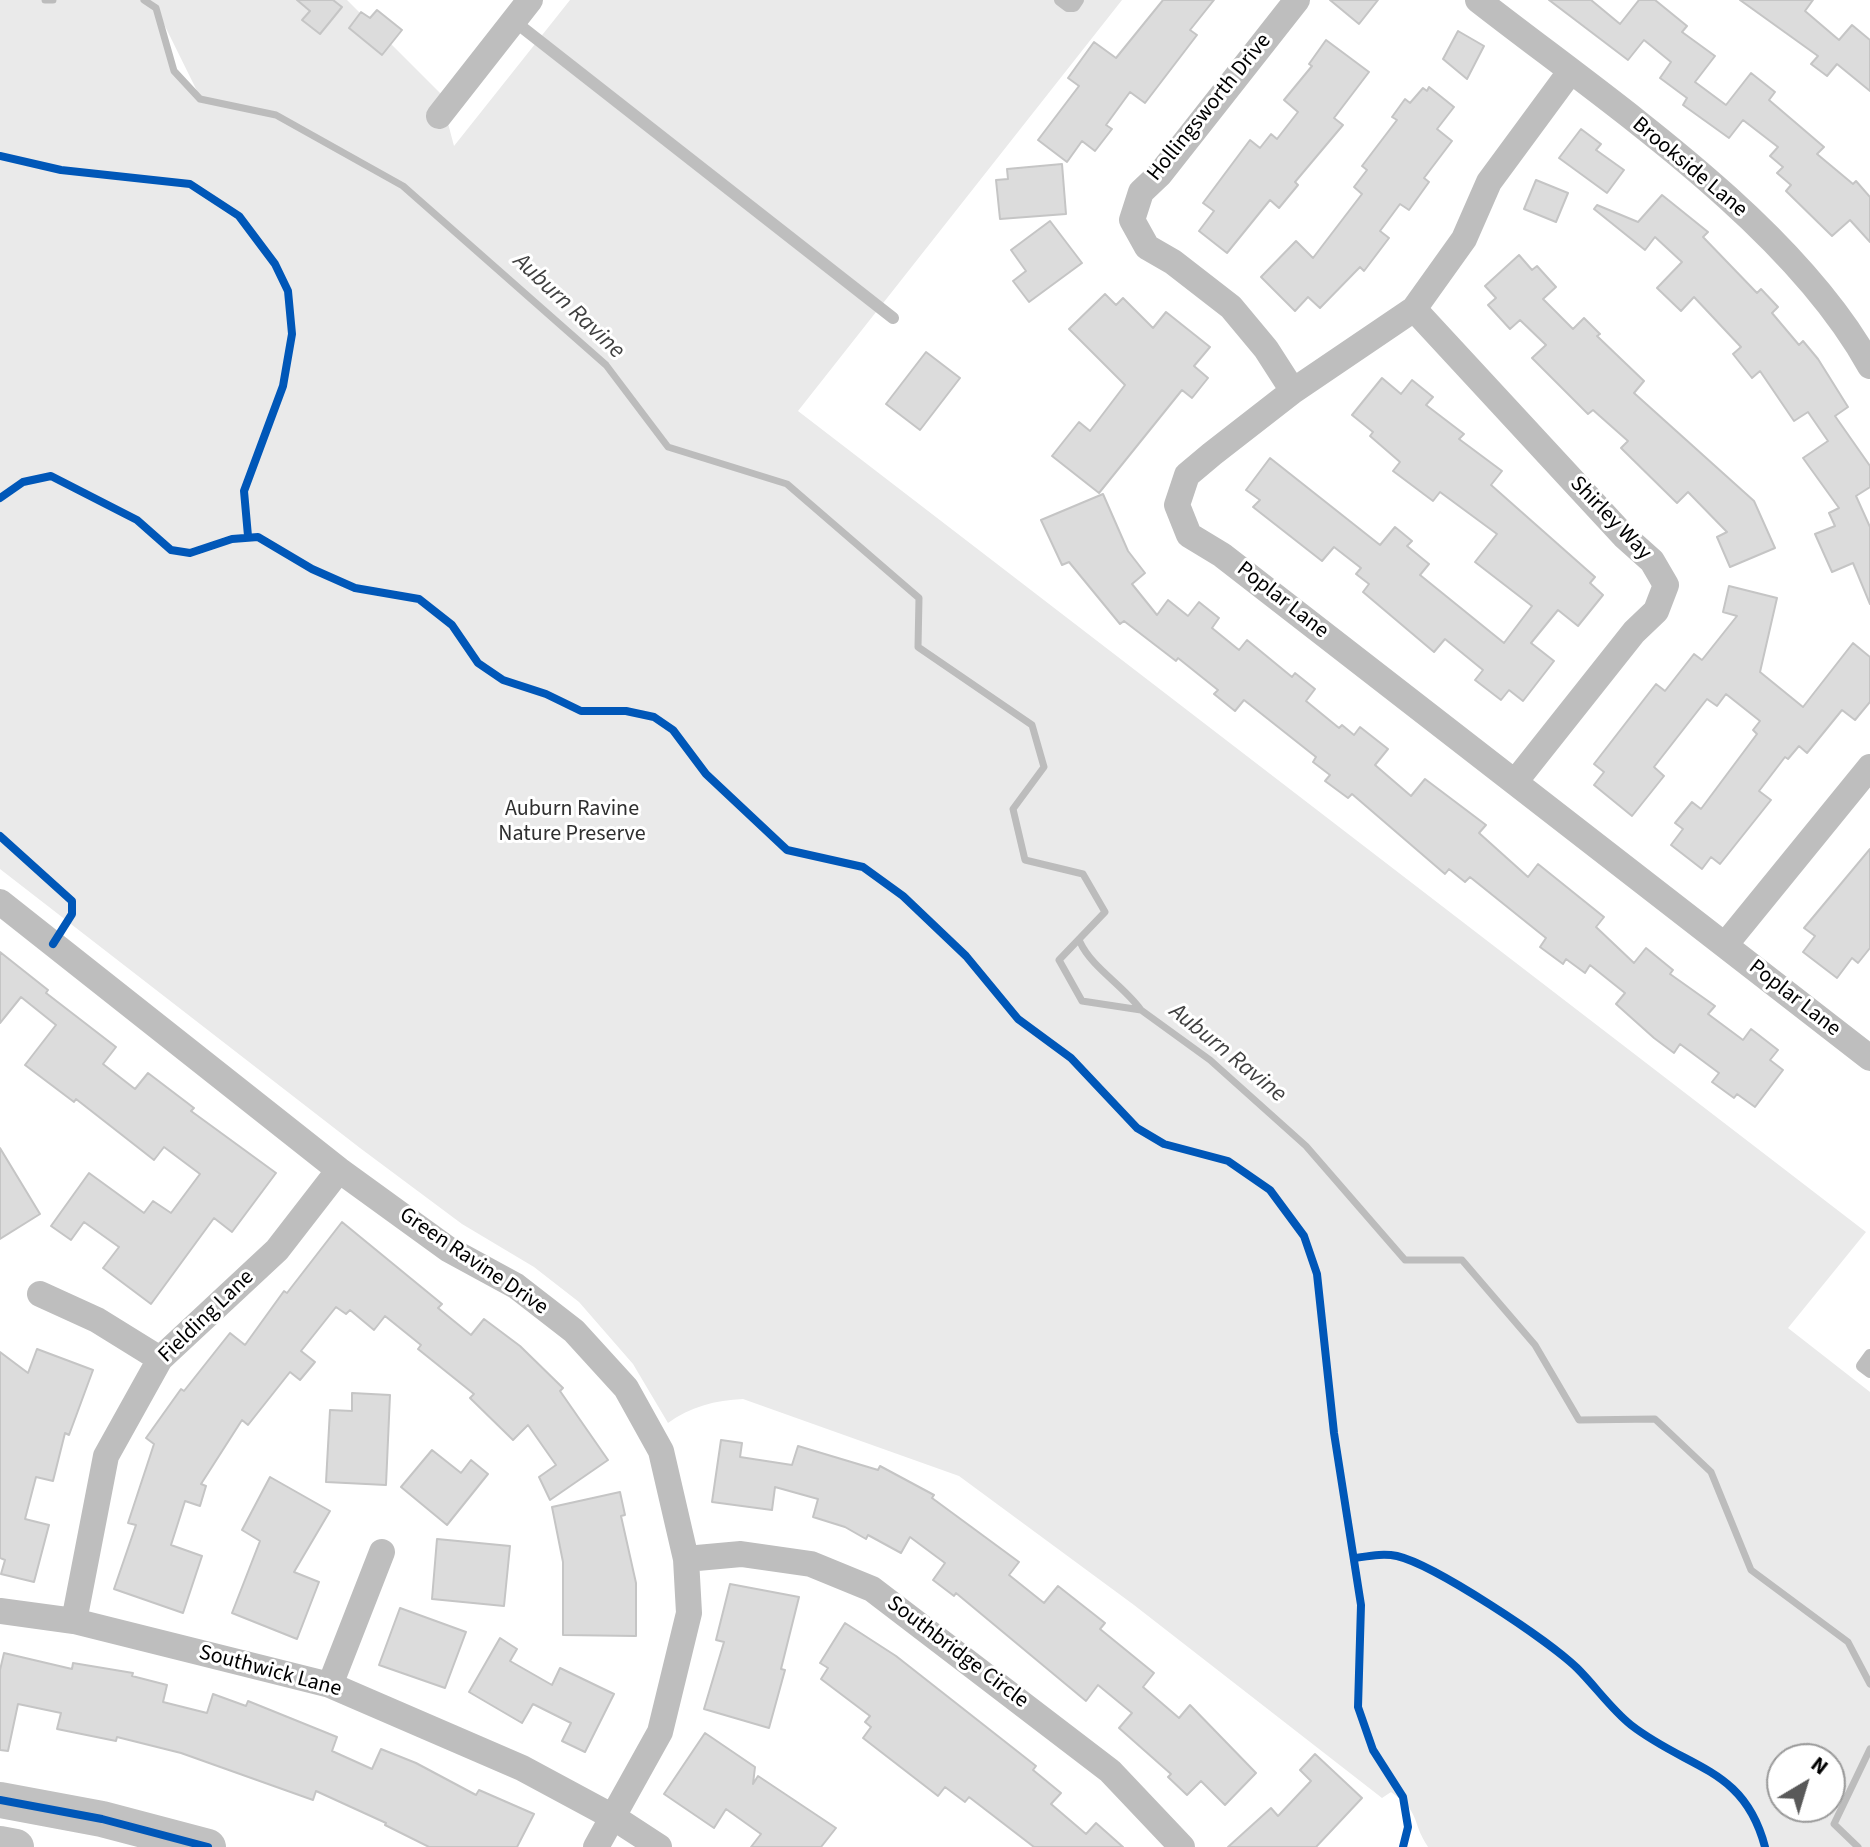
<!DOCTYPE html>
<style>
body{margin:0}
#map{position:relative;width:1870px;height:1847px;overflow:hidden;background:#fff;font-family:"Source Sans 3",sans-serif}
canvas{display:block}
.north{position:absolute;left:1766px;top:1743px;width:80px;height:80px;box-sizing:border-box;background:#fff;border:2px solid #999;border-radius:50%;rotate:38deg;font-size:22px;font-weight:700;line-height:32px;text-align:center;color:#000}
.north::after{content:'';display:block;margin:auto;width:28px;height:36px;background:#595959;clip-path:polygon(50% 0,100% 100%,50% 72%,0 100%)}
</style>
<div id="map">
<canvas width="1870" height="1847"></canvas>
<div class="north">N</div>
</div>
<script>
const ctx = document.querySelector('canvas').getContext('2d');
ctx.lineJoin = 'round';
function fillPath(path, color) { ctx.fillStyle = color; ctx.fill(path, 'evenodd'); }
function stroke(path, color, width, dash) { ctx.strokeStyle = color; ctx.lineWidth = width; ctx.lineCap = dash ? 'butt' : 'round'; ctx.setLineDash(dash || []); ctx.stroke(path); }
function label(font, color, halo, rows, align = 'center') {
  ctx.font = font + ' "Source Sans 3",sans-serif'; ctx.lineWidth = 6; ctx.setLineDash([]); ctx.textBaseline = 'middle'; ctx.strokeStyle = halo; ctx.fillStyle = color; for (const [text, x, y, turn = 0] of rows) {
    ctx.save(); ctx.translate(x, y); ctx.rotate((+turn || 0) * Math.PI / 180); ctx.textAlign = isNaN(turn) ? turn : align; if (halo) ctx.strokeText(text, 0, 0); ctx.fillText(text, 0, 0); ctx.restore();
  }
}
fillPath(new Path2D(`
 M 0,0 L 347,0 L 440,93 L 454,146 L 570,0 L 1122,0 L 798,411 L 1866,1232 L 1788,1328 L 1870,1392 L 1870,1847 L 1428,1847 C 1410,1819 1422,1814 1391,1792 L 1382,1798 L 1134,1605 L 959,1476 L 743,1399 C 716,1400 689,1407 668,1423 L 633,1364 L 579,1302 L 534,1267 L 462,1224 L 360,1148 L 0,869 ZM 159,14 L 199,95 L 198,96 L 174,71 ZM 1782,1759 L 1830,1759 L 1830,1807 L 1782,1807 Z`), '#eaeaea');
stroke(new Path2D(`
 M 45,0 L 53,0
 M 144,0 L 156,8 L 174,71 L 200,99 L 276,115 L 403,186 L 606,365 L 668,447 L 787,484 L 919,598 L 918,647 L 1032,725 L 1044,767 L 1013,809 L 1025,860 L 1083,874 L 1105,912 L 1059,960 L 1082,1001 L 1141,1010 L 1210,1060 L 1306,1146 L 1405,1260 L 1462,1260 L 1535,1345 L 1579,1420 L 1655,1419 L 1711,1472 L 1751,1570 L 1848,1642 L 1870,1684
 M 1080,942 C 1092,968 1123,985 1141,1010
 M 1858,1847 L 1834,1824 L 1870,1749`), '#bcbcbc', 7);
const building = new Path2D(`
 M 297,0 L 333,0 L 342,7 L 320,34 L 302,20 L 310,11 Z
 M 1163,0 L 1214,0 L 1190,30 L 1197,35 L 1145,103 L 1130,92 L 1106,125 L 1112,129 L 1095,151 L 1082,141 L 1067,162 L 1038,140 L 1079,86 L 1068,78 L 1094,42 L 1116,58 Z
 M 1330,0 L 1378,0 L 1359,24 Z
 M 1549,0 L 1591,0 L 1620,24 L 1639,0 L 1655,0 L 1687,26 L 1682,32 L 1715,56 L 1695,82 L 1726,105 L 1751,73 L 1775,92 L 1769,100 L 1824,147 L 1817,154 L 1853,184 L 1856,181 L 1870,197 L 1870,242 L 1850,220 L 1832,236 L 1786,191 L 1791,185 L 1777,173 L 1783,167 L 1770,156 L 1778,147 L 1743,120 L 1729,138 L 1683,105 L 1687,98 L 1660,78 L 1671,62 L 1644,40 L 1628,60 Z
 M 1740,0 L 1813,0 L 1805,11 L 1839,40 L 1852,25 L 1870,40 L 1870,91 L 1837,64 L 1827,76 L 1811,64 L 1818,56 Z
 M 377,10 L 402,30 L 382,55 L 349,28 L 361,12 L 370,18 Z
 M 1458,31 L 1484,46 L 1467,79 L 1443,59 Z
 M 1326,40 L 1369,72 L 1334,118 L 1343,125 L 1295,182 L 1298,185 L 1279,208 L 1270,200 L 1227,253 L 1199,231 L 1214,211 L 1203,203 L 1250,140 L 1260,148 L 1271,134 L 1277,139 L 1298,112 L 1284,100 L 1312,66 L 1309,64 Z
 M 1429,87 L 1454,107 L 1437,129 L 1452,141 L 1424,178 L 1429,182 L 1409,210 L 1400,204 L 1380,231 L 1389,238 L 1364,271 L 1360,267 L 1320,308 L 1308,297 L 1295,311 L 1261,277 L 1296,241 L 1313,258 L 1362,194 L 1354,187 L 1367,170 L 1362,166 L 1397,120 L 1392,117 L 1405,99 L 1410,103 L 1423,88 L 1427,91 Z
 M 1581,129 L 1601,144 L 1596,150 L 1624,170 L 1607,193 L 1559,158 Z
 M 1062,164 L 1066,214 L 1000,219 L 996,180 L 1008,179 L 1007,169 Z
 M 1536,180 L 1568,193 L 1556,222 L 1524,209 Z
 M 1662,195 L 1708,232 L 1703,237 L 1757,293 L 1761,289 L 1778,307 L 1772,313 L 1799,345 L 1803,341 L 1818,359 L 1848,407 L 1835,416 L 1870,466 L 1870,487 L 1856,496 L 1870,527 L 1870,604 L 1853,563 L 1832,572 L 1815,534 L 1835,526 L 1829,513 L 1839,508 L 1803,458 L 1828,441 L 1808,412 L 1794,421 L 1760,371 L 1752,378 L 1733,354 L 1741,347 L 1694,297 L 1681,311 L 1657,288 L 1682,262 L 1655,237 L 1645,250 L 1594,209 L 1597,205 L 1638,222 Z
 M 1050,221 L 1082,263 L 1029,302 L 1013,281 L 1026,271 L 1011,250 Z
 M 1519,255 L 1532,270 L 1537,266 L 1556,287 L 1543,299 L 1573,329 L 1584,318 L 1600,334 L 1597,336 L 1644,381 L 1634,393 L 1754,501 L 1775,548 L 1730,567 L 1717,537 L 1727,532 L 1688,492 L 1677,503 L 1621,448 L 1628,441 L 1593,410 L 1588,414 L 1532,358 L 1546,345 L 1520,320 L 1510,329 L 1488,305 L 1496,298 L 1485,286 Z
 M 1105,294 L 1116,305 L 1123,298 L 1153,328 L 1166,312 L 1210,347 L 1194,366 L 1208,378 L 1192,398 L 1182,390 L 1099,493 L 1052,456 L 1079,422 L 1090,431 L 1125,385 L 1069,329 Z
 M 926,352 L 960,378 L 920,430 L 886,404 Z
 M 1382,378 L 1401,394 L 1412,380 L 1433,397 L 1426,405 L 1464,434 L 1459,439 L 1502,471 L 1491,485 L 1595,577 L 1590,583 L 1603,595 L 1578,626 L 1558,610 L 1531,643 L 1554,661 L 1523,701 L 1509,690 L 1501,700 L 1475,680 L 1483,670 L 1445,639 L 1434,652 L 1363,592 L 1369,584 L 1356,574 L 1361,568 L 1334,547 L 1322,561 L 1253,507 L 1260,500 L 1246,490 L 1270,458 L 1380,545 L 1395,527 L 1412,541 L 1407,546 L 1429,564 L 1420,575 L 1504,643 L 1532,606 L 1475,562 L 1497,534 L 1440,492 L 1433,501 L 1393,471 L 1400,462 L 1370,436 L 1373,432 L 1352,415 Z
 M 1103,494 L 1128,551 L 1145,573 L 1132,584 L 1157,615 L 1168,600 L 1188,616 L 1199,602 L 1219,618 L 1212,628 L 1239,650 L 1247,640 L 1292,677 L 1295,673 L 1315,689 L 1306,701 L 1339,728 L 1342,725 L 1354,735 L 1360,727 L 1388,749 L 1375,765 L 1411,796 L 1425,779 L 1486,825 L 1479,833 L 1528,877 L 1538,864 L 1604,917 L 1596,927 L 1634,963 L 1646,948 L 1673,970 L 1670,974 L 1715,1006 L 1708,1014 L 1743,1040 L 1751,1029 L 1778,1050 L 1770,1060 L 1783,1070 L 1755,1107 L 1737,1094 L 1734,1098 L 1712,1082 L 1719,1073 L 1680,1044 L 1674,1053 L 1654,1038 L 1616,1004 L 1625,993 L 1590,965 L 1585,973 L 1566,959 L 1563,964 L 1540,947 L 1546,938 L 1470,877 L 1465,882 L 1449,869 L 1445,874 L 1352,794 L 1348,798 L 1325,781 L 1330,775 L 1313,762 L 1316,757 L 1244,700 L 1235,711 L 1214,694 L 1218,690 L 1178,658 L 1176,661 L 1124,621 L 1120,624 L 1069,562 L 1062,565 L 1041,520 Z
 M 1729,586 L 1777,598 L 1760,672 L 1803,707 L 1853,643 L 1870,657 L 1870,702 L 1855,720 L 1842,710 L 1807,753 L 1799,746 L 1788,759 L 1785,757 L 1759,791 L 1771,800 L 1720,864 L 1711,857 L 1702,869 L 1671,845 L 1683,829 L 1675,823 L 1692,802 L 1701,809 L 1757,734 L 1753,730 L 1760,721 L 1726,694 L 1717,706 L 1707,699 L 1654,767 L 1664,776 L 1632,816 L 1594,785 L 1604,772 L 1594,764 L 1656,684 L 1665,691 L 1694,654 L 1702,660 L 1737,616 L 1723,612 Z
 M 1870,849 L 1870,948 L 1858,963 L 1852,958 L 1837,978 L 1803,952 L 1815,936 L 1804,928 Z
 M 0,952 L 48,990 L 46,993 L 116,1047 L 103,1064 L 135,1089 L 148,1073 L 194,1108 L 191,1111 L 276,1173 L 232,1232 L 214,1218 L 151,1304 L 103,1268 L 119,1247 L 84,1222 L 71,1240 L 51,1226 L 89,1173 L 144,1213 L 153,1201 L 171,1213 L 200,1174 L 164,1147 L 154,1160 L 76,1099 L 74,1102 L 25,1065 L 56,1025 L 21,997 L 0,1023 Z
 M 0,1148 L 40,1214 L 0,1239 Z
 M 342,1222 L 442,1304 L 438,1308 L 471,1335 L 484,1319 L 520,1346 L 563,1388 L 560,1391 L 608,1460 L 550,1500 L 539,1477 L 556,1465 L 528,1425 L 513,1440 L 470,1398 L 474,1394 L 418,1349 L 421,1345 L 385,1316 L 374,1330 L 350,1310 L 346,1314 L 336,1307 L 301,1351 L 315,1362 L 300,1380 L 290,1372 L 248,1425 L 242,1420 L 201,1484 L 206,1486 L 200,1506 L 185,1501 L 171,1545 L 202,1556 L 183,1613 L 114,1589 L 136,1525 L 128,1523 L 154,1444 L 146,1438 L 181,1389 L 184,1391 L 230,1333 L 245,1345 L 284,1291 L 287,1293 Z
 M 37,1349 L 93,1370 L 69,1435 L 65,1433 L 53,1481 L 36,1477 L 25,1519 L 49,1525 L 34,1582 L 1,1574 L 5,1560 L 0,1558 L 0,1352 L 28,1373 Z
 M 352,1393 L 390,1395 L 386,1485 L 326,1482 L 330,1410 L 352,1411 Z
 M 721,1440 L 742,1443 L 740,1457 L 792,1465 L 798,1446 L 878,1470 L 880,1466 L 934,1495 L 932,1498 L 1019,1562 L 1009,1575 L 1044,1603 L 1058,1586 L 1105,1623 L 1100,1629 L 1154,1673 L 1143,1687 L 1179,1718 L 1190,1705 L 1256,1773 L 1225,1805 L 1201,1781 L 1187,1795 L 1168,1777 L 1171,1774 L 1119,1728 L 1132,1713 L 1098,1685 L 1086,1701 L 956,1593 L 954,1596 L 933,1580 L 945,1563 L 910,1537 L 901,1553 L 868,1535 L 866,1539 L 845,1527 L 813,1517 L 818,1499 L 775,1487 L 772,1510 L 712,1502 Z
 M 432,1450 L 461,1473 L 471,1460 L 488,1474 L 447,1525 L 401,1487 Z
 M 270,1477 L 330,1511 L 294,1572 L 319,1582 L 297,1639 L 232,1613 L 260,1541 L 242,1530 Z
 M 620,1492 L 625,1515 L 621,1516 L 636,1583 L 636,1636 L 563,1635 L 563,1562 L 552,1507 Z
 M 437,1539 L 510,1546 L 504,1606 L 432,1599 Z
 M 730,1584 L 799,1597 L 781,1669 L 785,1670 L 769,1728 L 704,1709 L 724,1642 L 716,1640 Z
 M 400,1608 L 466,1632 L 445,1688 L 379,1665 Z
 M 845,1623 L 896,1656 L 1036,1766 L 1033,1770 L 1061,1793 L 1051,1804 L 1086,1834 L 1096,1823 L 1123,1847 L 1034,1847 L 969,1797 L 965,1802 L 945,1787 L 938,1796 L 863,1738 L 871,1727 L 865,1722 L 870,1716 L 821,1679 L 828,1668 L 820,1663 Z
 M 500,1638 L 517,1649 L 510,1661 L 552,1685 L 560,1668 L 614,1694 L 585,1752 L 562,1741 L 571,1723 L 533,1704 L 522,1723 L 469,1692 Z
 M 4,1653 L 72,1669 L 73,1663 L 133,1673 L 132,1676 L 167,1685 L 163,1702 L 207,1713 L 213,1694 L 246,1706 L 248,1701 L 337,1737 L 332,1751 L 372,1769 L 381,1749 L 416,1763 L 476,1795 L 479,1790 L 534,1814 L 517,1847 L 429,1847 L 385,1825 L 386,1823 L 316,1791 L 313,1800 L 181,1753 L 117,1737 L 116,1741 L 57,1729 L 61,1713 L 18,1704 L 8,1751 L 0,1750 L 0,1670 Z
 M 705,1733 L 755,1767 L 753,1784 L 758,1776 L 836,1828 L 821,1847 L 751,1847 L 761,1834 L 726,1809 L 714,1828 L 664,1794 Z
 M 1315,1754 L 1362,1798 L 1316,1847 L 1228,1847 L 1271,1808 L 1278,1816 L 1311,1781 L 1300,1770 Z`);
fillPath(building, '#dcdcdc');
stroke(building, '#c5c5c5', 2);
stroke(new Path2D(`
 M 1060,0 L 1068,6 L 1074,6 L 1078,0
 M 514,21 L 893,318
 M 1870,1355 L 1862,1366 L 1870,1372`), '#bebebe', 12);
stroke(new Path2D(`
 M 1478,0 C 1606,100 1791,223 1870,366
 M 1570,72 L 1489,182 L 1464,239 L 1414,309 L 1293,391 L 1212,454 L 1187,475 L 1177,505 L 1189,535 L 1222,555 L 1870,1058
 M 439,116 L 530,0
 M 1414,309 L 1624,536 L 1652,561 L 1666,585 L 1656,611 L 1634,632 L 1515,782
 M 1293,391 L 1266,349 L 1231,307 L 1173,262 L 1147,247 L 1132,220 L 1141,192 L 1160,174 L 1297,0
 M 0,902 L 339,1170 L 448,1249 L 516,1286 L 574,1331 L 626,1388 L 661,1451 L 686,1559 L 689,1613 L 660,1732 L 596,1847
 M 1725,945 L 1870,767
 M 40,1294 L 97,1320 L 160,1359
 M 686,1559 L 741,1554 L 811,1564 L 872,1589 L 1110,1771 L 1182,1847
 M 0,1611 L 74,1621 L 330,1685 L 522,1768 L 613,1817 L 659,1847
 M 74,1621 L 106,1456 L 160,1359 L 277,1250 L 339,1170
 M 330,1685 L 382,1552`), '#bebebe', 26);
stroke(new Path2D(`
 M 0,1800 L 102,1819 L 208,1847
 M 0,1844 L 16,1847`), '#c1c1c1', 36);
stroke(new Path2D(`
 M 0,156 L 61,170 L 190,184 L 239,216 L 275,264 L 288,291 L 292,334 L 283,386 L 244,491 L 248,536
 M 0,498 L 23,482 L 51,476 L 137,520 L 171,550 L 190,553 L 232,539 L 258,537 L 312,569 L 355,588 L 419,599 L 452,625 L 478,663 L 503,680 L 546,694 L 581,711 L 626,711 L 654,717 L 673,730 L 706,774 L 787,850 L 863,867 L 903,896 L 966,956 L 1018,1019 L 1071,1058 L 1137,1128 L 1164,1144 L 1228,1161 L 1270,1190 L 1304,1236 L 1317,1274 L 1334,1433 L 1361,1605 L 1358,1707 L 1373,1750 L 1403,1797 L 1408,1827 L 1403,1847
 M 0,836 L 72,901 L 72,914 L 53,944
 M 1355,1558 C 1369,1556 1383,1553 1397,1556 C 1435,1565 1548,1640 1577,1668 C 1596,1687 1611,1709 1631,1725 C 1689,1770 1744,1767 1765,1847
 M 0,1800 L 102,1819 L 208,1847`), '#0057b8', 8);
label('22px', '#000', '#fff', [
 ["Hollingsworth Drive",1210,108,-51],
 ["Brookside Lane",1689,168,40],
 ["Shirley Way",1610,519,46],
 ["Poplar Lane",1282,601,38],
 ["Poplar Lane",1794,999,38],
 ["Green Ravine Drive",473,1262,34],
 ["Fielding Lane",207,1317,-44],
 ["Southbridge Circle",957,1653,37],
 ["Southwick Lane",270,1672,15]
]);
label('22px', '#2f2f2f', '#fff', [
 ["Auburn Ravine",572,810],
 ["Nature Preserve",572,835]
]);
label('italic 24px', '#404040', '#fff', [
 ["Auburn Ravine",568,307,43],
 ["Auburn Ravine",1227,1054,39]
]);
</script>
